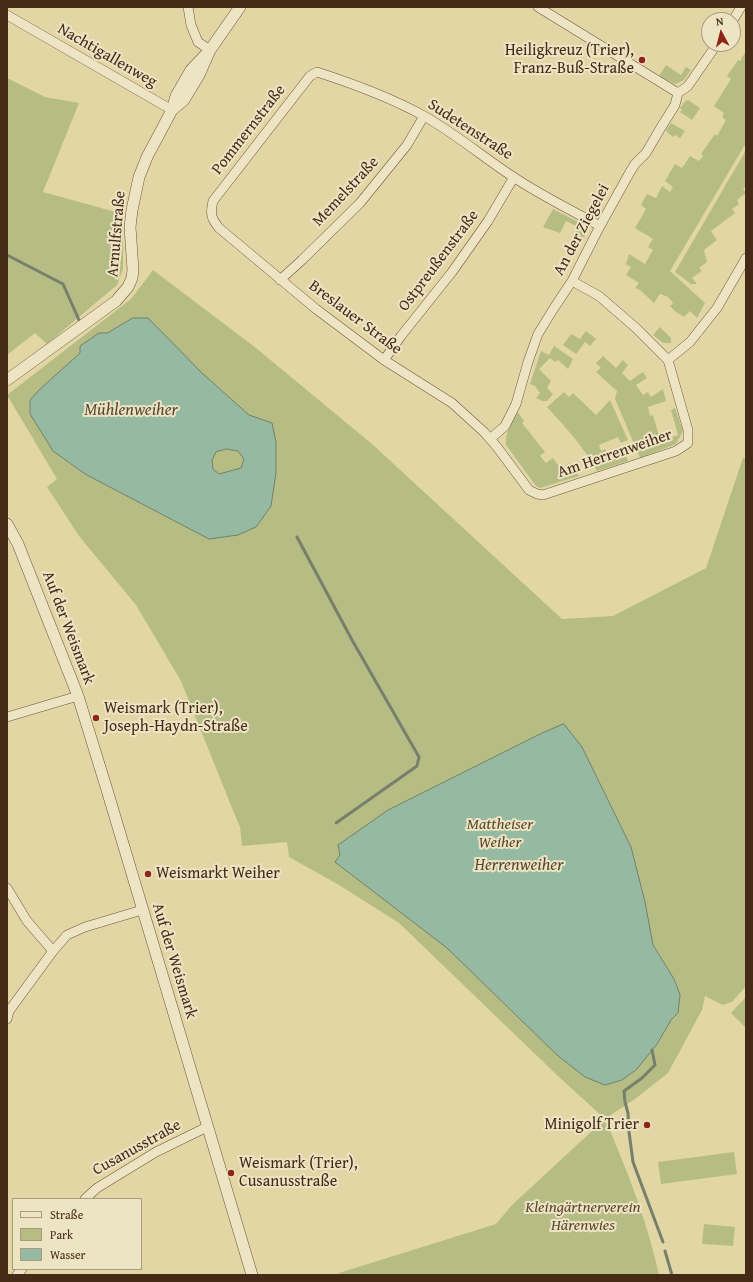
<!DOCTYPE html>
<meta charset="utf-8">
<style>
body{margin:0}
#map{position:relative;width:753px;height:1282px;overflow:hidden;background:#e3d6a5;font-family:"Gentium Book Plus",serif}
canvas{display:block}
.frame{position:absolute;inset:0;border:8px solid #452a18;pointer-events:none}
.legend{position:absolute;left:12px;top:1198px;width:130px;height:72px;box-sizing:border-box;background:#ede4c4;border:1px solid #aa9a7f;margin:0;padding:5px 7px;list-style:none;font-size:12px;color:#452a18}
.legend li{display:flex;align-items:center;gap:8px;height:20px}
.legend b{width:20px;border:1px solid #aa9a7f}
.north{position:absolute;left:701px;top:12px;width:40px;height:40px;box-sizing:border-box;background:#ede4c4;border:1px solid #aa9a7f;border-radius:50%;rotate:353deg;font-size:11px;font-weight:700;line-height:16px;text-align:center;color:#452a18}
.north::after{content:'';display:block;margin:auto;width:14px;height:18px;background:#8f2418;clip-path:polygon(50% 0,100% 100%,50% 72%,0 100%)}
</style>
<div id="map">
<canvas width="753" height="1282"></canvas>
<div class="frame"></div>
<ul class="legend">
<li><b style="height:5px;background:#ede4c4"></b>Straße</li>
<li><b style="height:11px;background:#b5bd85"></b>Park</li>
<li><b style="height:11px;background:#96baa1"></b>Wasser</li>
</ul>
<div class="north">N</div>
</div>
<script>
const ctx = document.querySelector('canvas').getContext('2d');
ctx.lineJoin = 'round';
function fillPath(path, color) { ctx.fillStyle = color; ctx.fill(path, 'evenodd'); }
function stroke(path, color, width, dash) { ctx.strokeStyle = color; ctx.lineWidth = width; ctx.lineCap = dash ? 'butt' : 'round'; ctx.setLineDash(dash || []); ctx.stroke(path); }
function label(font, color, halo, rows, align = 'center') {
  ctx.font = font + ' "Gentium Book Plus",serif'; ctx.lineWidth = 4; ctx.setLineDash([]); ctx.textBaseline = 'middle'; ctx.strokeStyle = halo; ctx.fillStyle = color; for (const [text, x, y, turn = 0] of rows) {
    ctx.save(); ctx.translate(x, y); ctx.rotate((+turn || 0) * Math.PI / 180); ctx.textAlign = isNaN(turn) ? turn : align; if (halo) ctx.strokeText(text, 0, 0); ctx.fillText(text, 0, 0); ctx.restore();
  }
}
fillPath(new Path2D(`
 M 746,51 L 746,143 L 670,271 L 705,303 L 697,318 L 690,311 L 684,317 L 676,312 L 670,306 L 673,303 L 668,297 L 660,294 L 654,303 L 640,290 L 635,288 L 639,283 L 626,275 L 631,267 L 623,263 L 626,264 L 629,254 L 645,264 L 653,250 L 648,247 L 653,239 L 635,228 L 646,209 L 641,205 L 647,194 L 656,198 L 662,186 L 670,192 L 673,187 L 665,181 L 675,164 L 682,168 L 690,156 L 699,161 L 703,156 L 701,154 L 715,134 L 717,136 L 726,120 L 722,117 L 724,113 L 714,106 L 731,79 L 727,76 L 738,60 L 740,61 Z
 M 666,65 L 681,75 L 686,67 L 691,70 L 684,80 L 675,84 L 659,76 Z
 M 7,78 L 45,97 L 79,103 L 43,192 L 123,214 L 123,269 L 117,285 L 47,344 L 35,333 L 7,355 Z
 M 686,100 L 687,101 L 688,100 L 700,108 L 692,120 L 680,112 L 682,110 L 680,108 Z
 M 671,123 L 685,131 L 680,138 L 675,135 L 673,137 L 667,132 L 666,130 Z
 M 746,150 L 746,186 L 743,189 L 746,193 L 737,200 L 739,204 L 732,209 L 735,213 L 711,231 L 717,240 L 704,250 L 707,262 L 699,268 L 702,271 L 692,278 L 697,284 L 691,284 L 675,272 Z
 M 553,209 L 584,225 L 586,233 L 582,242 L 573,238 L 578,227 L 566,221 L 560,233 L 543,227 Z
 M 153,270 L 256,348 L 372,444 L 562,619 L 613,616 L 706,568 L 743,458 L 746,458 L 746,986 L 732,1002 L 723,1005 L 705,996 L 702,1010 L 668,1073 L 635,1099 L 605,1119 C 627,1170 647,1220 659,1275 L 340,1275 L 339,1273 L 496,1224 L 512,1205 L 605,1119 L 559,1077 L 399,923 L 339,885 L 289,857 L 287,842 L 242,846 L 240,827 L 234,813 L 181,681 L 136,605 L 79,536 L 47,487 L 57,479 L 7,395 L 131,299 Z
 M 660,327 L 671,338 L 671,343 L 663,343 L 653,335 Z
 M 586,331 L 596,339 L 590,346 L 585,342 L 576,354 L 563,345 L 571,334 L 580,339 Z
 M 554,346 L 573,359 L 568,369 L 558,360 L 555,362 L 550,358 L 539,369 L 551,381 L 547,388 L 553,394 L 547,401 L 542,401 L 536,398 L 540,393 L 535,386 L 530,384 L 541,351 L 549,355 Z
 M 603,356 L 616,368 L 623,360 L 628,365 L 622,373 L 630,381 L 643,372 L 647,378 L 636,385 L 643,395 L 648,392 L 651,397 L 663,389 L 666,401 L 648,407 L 650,416 L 653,415 L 659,435 L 665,433 L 667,439 L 678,435 L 671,410 L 675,408 L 683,431 L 676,444 L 640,458 L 615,399 L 617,391 L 596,372 L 601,368 L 596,363 Z
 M 564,392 L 569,397 L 573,393 L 596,415 L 610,400 L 628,440 L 621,443 L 618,437 L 599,445 L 601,451 L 605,449 L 610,459 L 625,453 L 628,461 L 597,471 C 584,447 565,427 547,407 Z
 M 518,412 L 524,421 L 522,423 L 545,452 L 540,456 L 546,463 L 553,458 L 561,469 L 569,463 L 579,476 L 540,488 L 536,486 L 506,445 C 505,433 511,422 518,412 Z
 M 746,997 L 746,1028 L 731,1013 Z
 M 734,1152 L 737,1174 L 661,1184 L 658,1162 Z
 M 704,1224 L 735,1227 L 733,1246 L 702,1244 Z`), '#b5bd85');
const water = new Path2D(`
 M 133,318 L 148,318 L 202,373 L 249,415 L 272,423 L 276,442 L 276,473 L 271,506 L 256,527 L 238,535 L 209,539 L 85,474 L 53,451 L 30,414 L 30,400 L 39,390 L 80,353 L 80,346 L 99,333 L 107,333 ZM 227,449 L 238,451 L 244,459 L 241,468 L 219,474 L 213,469 L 212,460 L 216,452 Z
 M 564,724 L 582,747 L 631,847 L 645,902 L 653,945 L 674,979 L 680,995 L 678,1013 L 671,1020 L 657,1044 L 637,1069 L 622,1080 L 605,1085 L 585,1077 L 557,1055 L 447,948 L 335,862 L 340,855 L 338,845 L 388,810 L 540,734 Z`);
fillPath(water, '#96baa1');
stroke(water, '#76806a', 1);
stroke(new Path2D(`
 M 7,255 L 63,284 L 79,320
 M 297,537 L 352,640 L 419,757 L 417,766 L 336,823
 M 652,1050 L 655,1065 L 642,1078 L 624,1091 L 625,1102 L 628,1113 L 629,1132 L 633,1162 L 663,1242
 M 665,1251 L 672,1275`), '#76806a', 3);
const minor = new Path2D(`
 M 188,7 L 191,25 L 198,42 L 210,50
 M 538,7 L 678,93
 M 7,15 L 172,110
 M 733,20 L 741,7
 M 280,280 L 302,260 L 360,203 L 407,145 L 424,116
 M 572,281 L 599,296 L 636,328 L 668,360 L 688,430 L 688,443 L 676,451 L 543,495 L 537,494 L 529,490 L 497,447 L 484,432 L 452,403 L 384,360 L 316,309 L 219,228 C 211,218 210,214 213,201 L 310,76 L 317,72 C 354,84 390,97 424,116 C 456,134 484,158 515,178 C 542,196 571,210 600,226
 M 384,360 L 401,336 L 452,272 L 488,221 L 514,177
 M 668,360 L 690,342 L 717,308 L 746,258
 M 490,439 L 505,426 L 516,404 L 528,362 L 538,334 L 554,308 L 572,281 L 600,226 L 630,172 L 635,164 L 646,153 L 660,129 L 675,105 L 678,93 L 688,86 L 717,44
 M 7,717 L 78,696
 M 7,888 L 27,921 L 53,951
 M 7,1019 L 9,1011 L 53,951 L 67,935 L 85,927 L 142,910
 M 85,1199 L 97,1188 L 156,1152 L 207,1127
 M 17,1275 L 22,1269`);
const tertiary = new Path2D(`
 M 172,110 L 184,100 L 199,75 L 210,50 L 240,7
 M 7,380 L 116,301 L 128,287 L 132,278 L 133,270 L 130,227 L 132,210 L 139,177 L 147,157 L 172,110 L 176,96 L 191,70 L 210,50
 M 7,524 L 18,544 L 78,696 L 107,790 L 252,1275`);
stroke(minor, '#6c553b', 10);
stroke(tertiary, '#6c553b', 12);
stroke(minor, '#ede4c4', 9);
stroke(tertiary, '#ede4c4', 11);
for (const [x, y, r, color] of [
 [642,60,4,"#8f2418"],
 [96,718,4,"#8f2418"],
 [148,874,4,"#8f2418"],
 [647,1125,4,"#8f2418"],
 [231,1173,4,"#8f2418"]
]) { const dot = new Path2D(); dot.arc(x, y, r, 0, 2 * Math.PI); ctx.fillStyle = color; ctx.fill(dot); stroke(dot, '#ede4c4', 1.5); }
label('16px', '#452a18', '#ede4c4', [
 ["Heiligkreuz (Trier),",634,51,"right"],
 ["Franz-Buß-Straße",634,69,"right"],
 ["Weismark (Trier),",104,709],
 ["Joseph-Haydn-Straße",104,727],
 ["Weismarkt Weiher",156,874],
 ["Minigolf Trier",639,1125,"right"],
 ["Weismark (Trier),",239,1164],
 ["Cusanusstraße",239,1182]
], 'left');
label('16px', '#452a18', '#ede4c4', [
 ["Nachtigallenweg",107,56,30],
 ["Pommernstraße",249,130,-52],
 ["Sudetenstraße",470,130,33],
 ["Memelstraße",346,192,-47],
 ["An der Ziegelei",582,230,-62],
 ["Arnulfstraße",117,234,-85],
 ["Ostpreußenstraße",439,261,-53],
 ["Breslauer Straße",355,318,37],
 ["Am Herrenweiher",615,454,-19],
 ["Auf der Weismark",68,628,69],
 ["Auf der Weismark",174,961,73],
 ["Cusanusstraße",137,1148,-29]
]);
label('italic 16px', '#5b472e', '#ede4c4', [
 ["Mattheiser",500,825],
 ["Weiher",500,843],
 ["Kleingärtnerverein",583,1208],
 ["Härenwies",583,1226]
]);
label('italic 17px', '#554733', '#ede4c4', [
 ["Mühlenweiher",131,411],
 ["Herrenweiher",519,866]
]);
</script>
